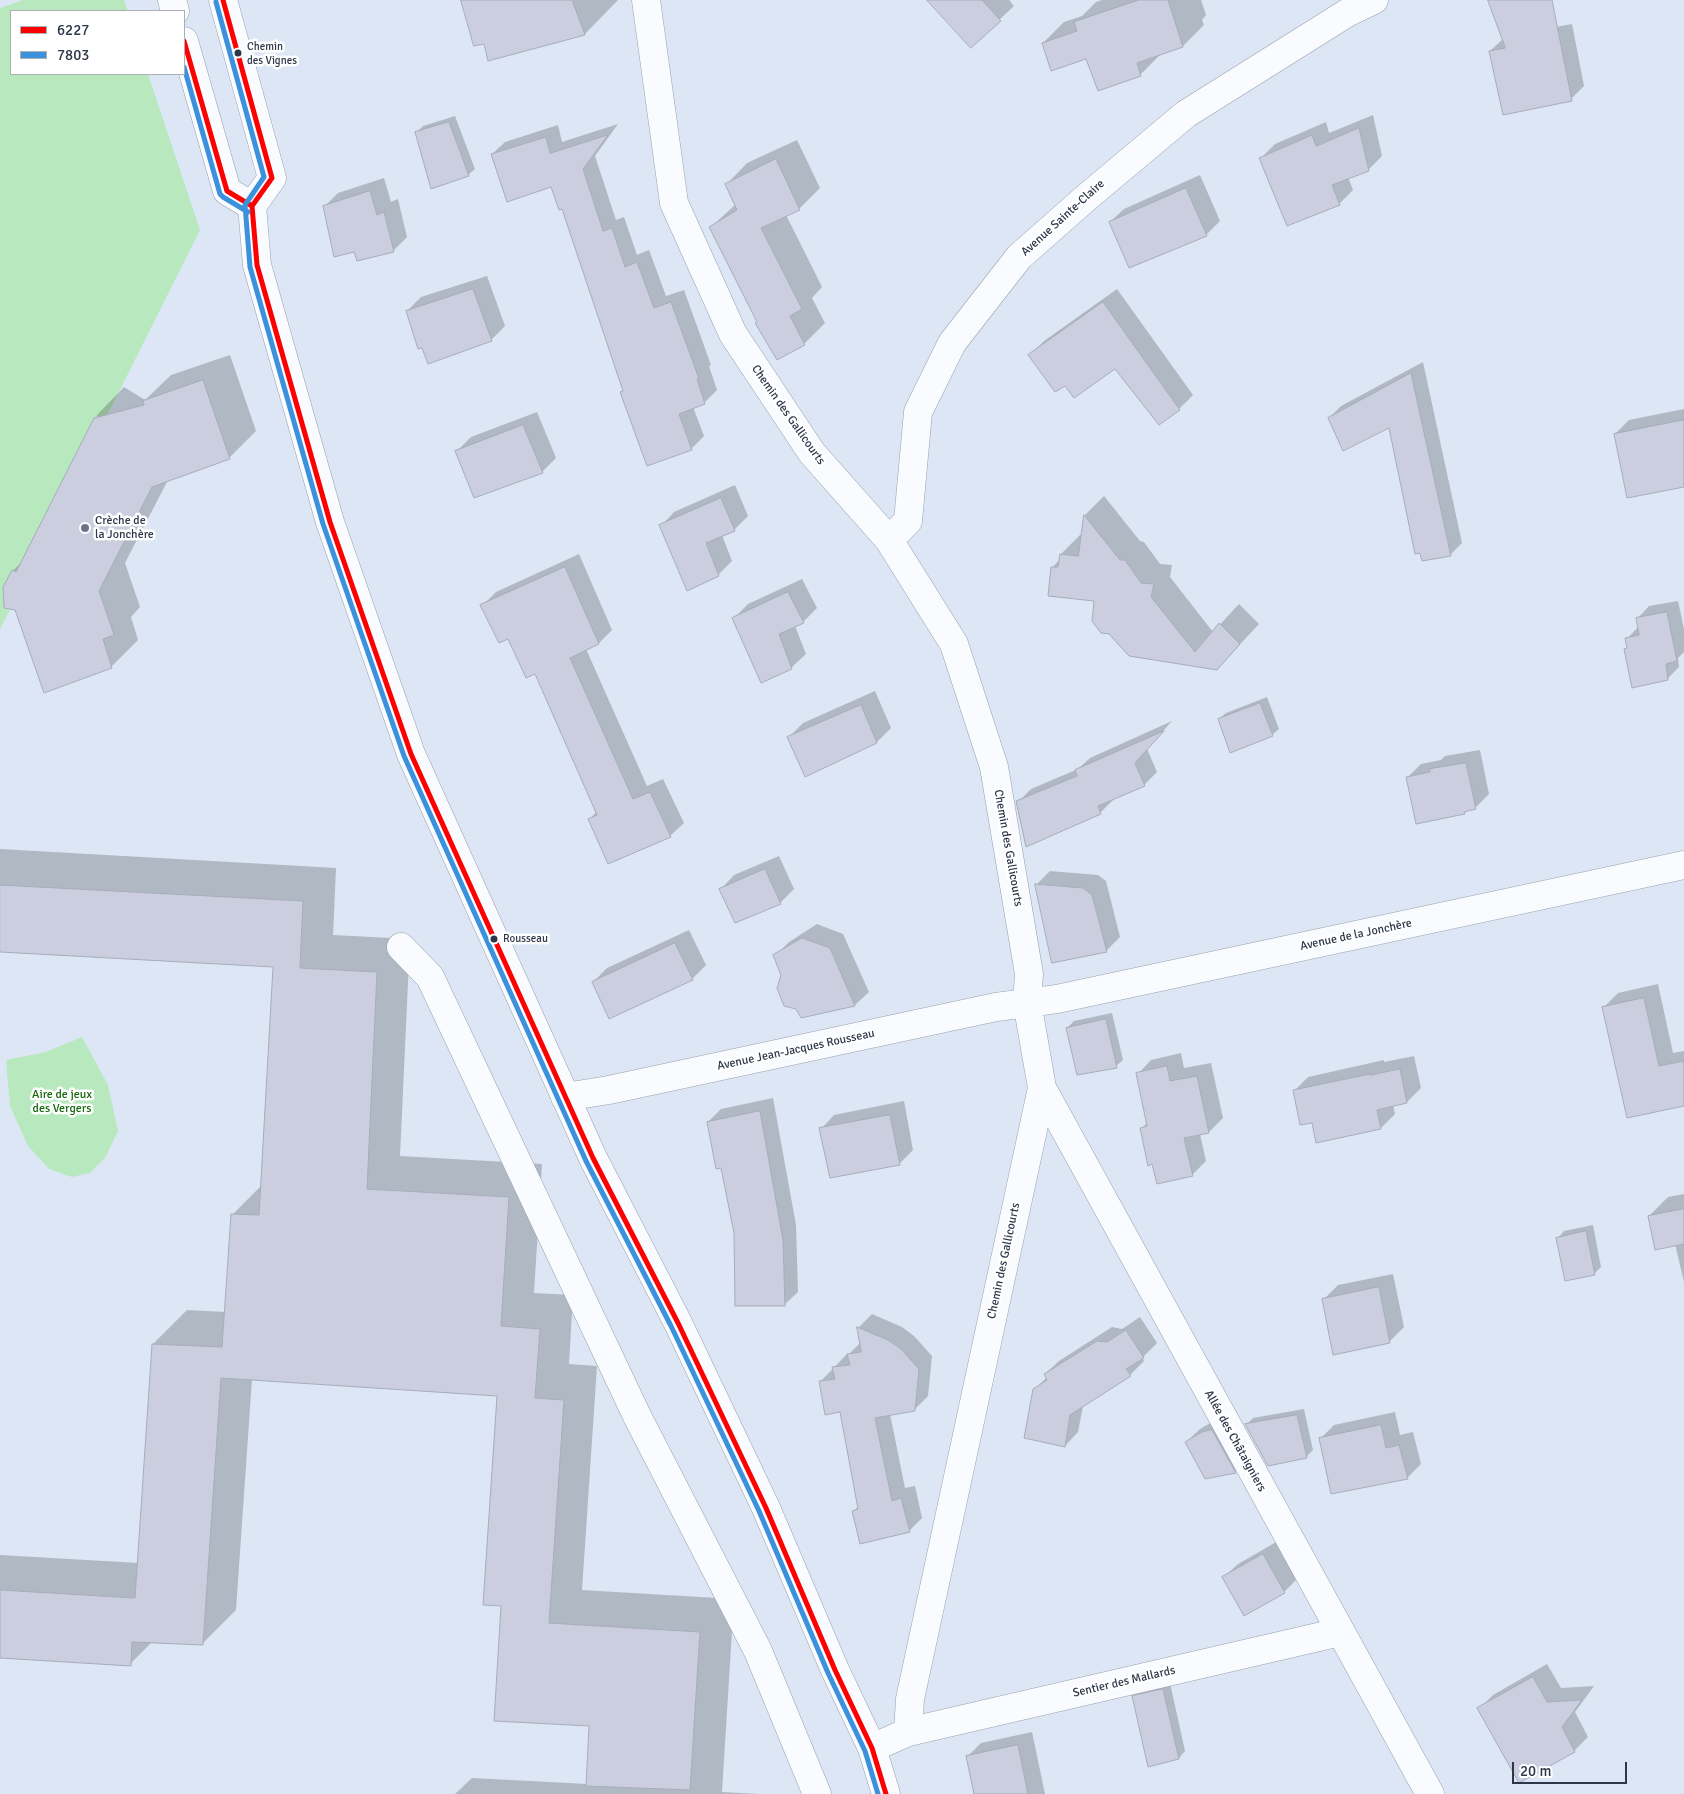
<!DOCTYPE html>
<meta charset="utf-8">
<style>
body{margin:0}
#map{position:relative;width:1684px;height:1794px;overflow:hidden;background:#dde6f5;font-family:Signika,sans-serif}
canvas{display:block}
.legend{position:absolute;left:10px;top:10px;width:175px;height:65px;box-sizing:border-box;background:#fff;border:1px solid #abafb6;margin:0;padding:6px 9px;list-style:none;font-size:15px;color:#2d3749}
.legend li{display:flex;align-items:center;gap:10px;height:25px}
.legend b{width:25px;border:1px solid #abafb6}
.scale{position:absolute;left:1512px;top:1762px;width:115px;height:22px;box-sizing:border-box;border:2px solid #2d3749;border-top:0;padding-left:6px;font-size:15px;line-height:18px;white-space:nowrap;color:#2d3749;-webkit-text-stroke:4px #fff;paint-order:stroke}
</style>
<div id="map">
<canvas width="1684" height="1794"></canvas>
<ul class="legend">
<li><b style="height:6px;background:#f00"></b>6227</li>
<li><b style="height:6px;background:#3c91dc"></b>7803</li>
</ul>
<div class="scale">20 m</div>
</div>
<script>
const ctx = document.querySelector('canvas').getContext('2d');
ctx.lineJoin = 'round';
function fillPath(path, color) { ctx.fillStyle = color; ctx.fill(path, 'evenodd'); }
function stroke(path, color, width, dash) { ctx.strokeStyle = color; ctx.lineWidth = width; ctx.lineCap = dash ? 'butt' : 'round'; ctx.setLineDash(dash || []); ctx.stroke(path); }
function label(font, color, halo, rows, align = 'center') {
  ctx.font = font + ' Signika,sans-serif'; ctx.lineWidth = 5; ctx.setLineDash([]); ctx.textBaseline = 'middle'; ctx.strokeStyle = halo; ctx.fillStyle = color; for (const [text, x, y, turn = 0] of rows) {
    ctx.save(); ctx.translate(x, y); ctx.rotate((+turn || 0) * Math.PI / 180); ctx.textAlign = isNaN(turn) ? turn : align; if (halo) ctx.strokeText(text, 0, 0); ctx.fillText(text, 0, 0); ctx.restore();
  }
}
fillPath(new Path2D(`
 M 23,0 L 124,0 L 128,11 L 11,11 L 11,74 L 148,74 L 200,230 L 0,629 L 0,8 Z
 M 82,1037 L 108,1085 L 118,1131 L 105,1158 L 90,1173 L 72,1177 L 49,1169 L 28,1146 L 10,1106 L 6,1060 L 46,1052 Z`), '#b8e9be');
fillPath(new Path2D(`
 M 462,0 L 618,0 L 585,34 L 489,60 L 485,43 Z
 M 928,0 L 1009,0 L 1014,6 L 971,46 Z
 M 1102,0 L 1201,0 L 1206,15 L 1202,20 L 1204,25 L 1183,46 L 1161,54 L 1140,75 L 1043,43 L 1064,22 L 1082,16 L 1096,2 Z
 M 1489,0 L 1546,0 L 1556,27 L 1572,24 L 1584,86 L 1571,99 L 1490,51 L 1503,39 Z
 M 1373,115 L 1382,156 L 1368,170 L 1348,177 L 1353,190 L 1339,204 L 1261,158 L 1275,144 L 1326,122 L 1329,133 Z
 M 455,116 L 475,169 L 468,175 L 417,132 L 423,126 Z
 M 618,124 L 595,156 L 616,220 L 624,217 L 637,255 L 649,250 L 666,296 L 684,290 L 711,365 L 709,366 L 717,390 L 704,403 L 693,407 L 704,436 L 691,449 L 621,392 L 624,390 L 563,207 L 552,185 L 492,154 L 505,142 L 558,125 L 562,142 Z
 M 797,140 L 820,188 L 799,209 L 786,215 L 822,287 L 812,298 L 825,323 L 804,344 L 758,321 L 711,227 L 736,204 L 727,184 L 747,163 Z
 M 1200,175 L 1220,221 L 1206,235 L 1110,222 L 1124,209 Z
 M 384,178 L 391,202 L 398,199 L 407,237 L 393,251 L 355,250 L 324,207 L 338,193 Z
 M 487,276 L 505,326 L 491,340 L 407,311 L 421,297 Z
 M 1117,289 L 1193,395 L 1179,409 L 1115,367 L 1030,355 L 1044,341 Z
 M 230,355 L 256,431 L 229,458 L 168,480 L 125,563 L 140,607 L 131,617 L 138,640 L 111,667 L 13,571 L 24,559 L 98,414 L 124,387 L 145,400 L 171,375 Z
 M 1423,362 L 1462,543 L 1450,555 L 1390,426 L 1329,418 L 1341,406 Z
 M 1684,409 L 1684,485 L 1615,434 L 1629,420 Z
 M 537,412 L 556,458 L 542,472 L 457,451 L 471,437 Z
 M 735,485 L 748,516 L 734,530 L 722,535 L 732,561 L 718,575 L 661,526 L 674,512 Z
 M 1104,496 L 1140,541 L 1144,542 L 1160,564 L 1172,565 L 1170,577 L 1213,632 L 1239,604 L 1259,624 L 1217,669 L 1096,600 L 1052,568 L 1060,559 L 1061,554 L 1080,535 L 1082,535 L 1085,515 Z
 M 579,554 L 612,630 L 599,643 L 586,649 L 647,786 L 663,779 L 684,823 L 670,836 L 590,819 L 597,811 L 536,672 L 482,606 L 496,592 Z
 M 802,579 L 817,608 L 803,622 L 795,626 L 806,654 L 792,667 L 762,681 L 734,618 L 748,604 Z
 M 1678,601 L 1684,629 L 1684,652 L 1678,658 L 1679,667 L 1668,678 L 1628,647 L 1627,639 L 1639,626 L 1638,618 L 1649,606 Z
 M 875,691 L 891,728 L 877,742 L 806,775 L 789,737 L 803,723 Z
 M 1267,697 L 1279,729 L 1272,735 L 1219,719 L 1226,713 Z
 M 1172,721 L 1147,749 L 1157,772 L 1144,785 L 1112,798 L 1113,800 L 1100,813 L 1018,802 L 1031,789 L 1078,769 L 1090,758 Z
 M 1480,750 L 1489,794 L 1475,808 L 1467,810 L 1464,813 L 1407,778 L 1421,764 L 1441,760 L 1445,756 Z
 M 0,849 L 336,868 L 333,935 L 410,939 L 400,1156 L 542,1164 L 534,1293 L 573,1295 L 569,1364 L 597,1366 L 582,1590 L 734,1599 L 722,1792 L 759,1794 L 455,1794 L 472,1778 L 588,1784 L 590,1724 L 502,1605 L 498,1394 L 252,1379 L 236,1610 L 202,1644 L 153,1641 L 130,1664 L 0,1657 L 0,1555 L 139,1563 L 153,1344 L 187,1310 L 226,1312 L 232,1215 L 262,1185 L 275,966 L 0,951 Z
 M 779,856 L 794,889 L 780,903 L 721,889 L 734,875 Z
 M 1050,871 L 1098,875 L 1106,881 L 1120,937 L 1106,951 L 1036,885 Z
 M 817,924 L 843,934 L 869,992 L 855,1005 L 801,1016 L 775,956 L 789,942 Z
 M 689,930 L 706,965 L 692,979 L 593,982 L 607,968 Z
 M 1658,984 L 1673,1053 L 1684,1051 L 1684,1104 L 1604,1007 L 1618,993 Z
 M 1112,1013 L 1123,1060 L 1116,1066 L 1067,1028 L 1074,1021 Z
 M 1181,1053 L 1184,1068 L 1211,1063 L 1223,1118 L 1209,1132 L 1200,1134 L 1206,1161 L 1192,1175 L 1142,1128 L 1148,1122 L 1138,1074 L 1151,1060 Z
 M 1414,1056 L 1421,1088 L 1407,1102 L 1393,1105 L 1395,1114 L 1381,1128 L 1313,1122 L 1294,1091 L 1308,1077 L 1384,1060 L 1384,1062 Z
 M 773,1098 L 796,1225 L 798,1292 L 784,1305 L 736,1233 L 722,1167 L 708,1122 L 721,1109 Z
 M 904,1101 L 913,1150 L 899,1164 L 821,1129 L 834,1115 Z
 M 1684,1194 L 1684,1282 L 1675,1244 L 1649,1216 L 1668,1197 Z
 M 1593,1225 L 1601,1267 L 1594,1274 L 1558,1238 L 1564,1231 Z
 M 1393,1274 L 1404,1327 L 1390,1341 L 1334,1353 L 1324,1299 L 1338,1285 Z
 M 872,1314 L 902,1327 L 914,1336 L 932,1356 L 928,1396 L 914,1410 L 890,1414 L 905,1488 L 915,1486 L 922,1518 L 909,1531 L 853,1511 L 859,1506 L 841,1411 L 820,1382 L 847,1354 L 850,1353 L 861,1342 L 859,1327 Z
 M 1140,1317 L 1157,1343 L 1142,1358 L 1144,1361 L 1130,1375 L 1083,1406 L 1078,1432 L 1065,1446 L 1034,1390 L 1047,1377 L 1045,1374 L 1059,1361 L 1112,1327 L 1122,1329 Z
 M 1304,1409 L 1313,1450 L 1306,1457 L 1246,1425 L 1253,1418 Z
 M 1395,1412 L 1400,1435 L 1413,1432 L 1421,1464 L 1407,1478 L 1320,1439 L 1334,1425 Z
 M 1217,1419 L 1249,1458 L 1235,1471 L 1186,1442 L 1200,1429 Z
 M 1278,1541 L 1298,1578 L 1284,1592 L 1224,1577 L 1238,1564 Z
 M 1547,1664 L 1561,1688 L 1594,1686 L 1575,1712 L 1588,1737 L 1574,1751 L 1519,1781 L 1479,1709 L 1493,1695 Z
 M 1170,1683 L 1185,1751 L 1179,1758 L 1133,1697 L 1140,1690 Z
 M 1032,1732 L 1045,1794 L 975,1794 L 967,1757 L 981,1743 Z`), '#0003');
const building = new Path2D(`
 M 461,0 L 572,0 L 585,35 L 488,61 L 484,44 L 474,46 Z
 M 927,0 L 982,0 L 1001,21 L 971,48 Z
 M 1139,0 L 1168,0 L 1183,47 L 1137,63 L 1141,76 L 1098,91 L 1086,59 L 1051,71 L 1042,43 L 1077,31 L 1074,22 Z
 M 1488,0 L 1552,0 L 1572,101 L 1503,115 L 1489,51 L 1505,48 Z
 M 449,122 L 469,176 L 431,189 L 415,132 Z
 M 1359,128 L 1369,171 L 1332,185 L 1340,205 L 1287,226 L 1259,158 L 1312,135 L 1316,146 Z
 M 608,135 L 583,169 L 603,231 L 612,228 L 625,267 L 637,262 L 654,308 L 671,302 L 699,379 L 697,379 L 705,404 L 679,414 L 692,450 L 647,466 L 620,392 L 623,391 L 562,209 L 559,210 L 551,187 L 507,202 L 491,154 L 546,137 L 550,153 Z
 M 776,159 L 800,210 L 761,228 L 802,309 L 790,316 L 805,345 L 777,360 L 755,323 L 757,322 L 709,227 L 737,210 L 725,184 Z
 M 1186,188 L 1207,236 L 1129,268 L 1109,222 Z
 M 370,191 L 377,215 L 384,212 L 394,252 L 357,261 L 354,252 L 334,257 L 323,206 Z
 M 473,289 L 492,341 L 428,364 L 422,348 L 418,349 L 406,311 Z
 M 1103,302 L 1180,410 L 1159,425 L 1115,369 L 1074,398 L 1065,386 L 1055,392 L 1028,355 Z
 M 1411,373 L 1451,556 L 1422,561 L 1420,553 L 1415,554 L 1389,428 L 1343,451 L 1328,418 Z
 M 203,380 L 230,459 L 152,487 L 99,591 L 114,635 L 103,639 L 112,668 L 44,693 L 15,610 L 4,608 L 3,587 L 12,570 L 16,572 L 94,418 L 144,405 L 143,401 Z
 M 1684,420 L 1684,487 L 1627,498 L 1614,434 Z
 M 523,425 L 543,473 L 474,498 L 455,451 Z
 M 721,498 L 735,531 L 706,543 L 719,576 L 687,591 L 659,525 Z
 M 1084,515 L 1120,560 L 1125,560 L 1141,583 L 1154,584 L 1151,597 L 1195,652 L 1219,623 L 1240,644 L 1217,670 L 1129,656 L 1109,634 L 1101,633 L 1092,621 L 1094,601 L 1048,596 L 1051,567 L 1058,567 L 1060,554 L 1078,556 Z
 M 565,567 L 599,644 L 570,658 L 633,799 L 650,792 L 671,837 L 608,864 L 588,819 L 597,815 L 535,674 L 526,678 L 508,639 L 499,643 L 480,605 Z
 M 788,592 L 804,623 L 779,634 L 792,669 L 761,683 L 732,618 Z
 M 1667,612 L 1677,661 L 1666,664 L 1668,680 L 1632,688 L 1624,649 L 1627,648 L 1625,638 L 1639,635 L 1636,618 Z
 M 1260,703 L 1273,736 L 1230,753 L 1218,719 Z
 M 861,705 L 877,743 L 805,777 L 787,737 Z
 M 1164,731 L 1135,763 L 1145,786 L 1098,806 L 1101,814 L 1026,847 L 1016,801 L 1077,776 L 1075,770 Z
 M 1466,763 L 1476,809 L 1464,812 L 1465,814 L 1416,824 L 1406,777 L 1430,772 L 1430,769 Z
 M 765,869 L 781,904 L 735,923 L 719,889 Z
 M 1035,884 L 1083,888 L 1092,895 L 1107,952 L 1052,963 Z
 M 0,885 L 303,901 L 300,968 L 377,972 L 367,1189 L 509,1197 L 501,1326 L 540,1329 L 535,1398 L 564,1400 L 549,1623 L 700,1632 L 690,1790 L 586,1786 L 589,1726 L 494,1721 L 501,1606 L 483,1605 L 497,1396 L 221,1378 L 203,1645 L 132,1642 L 131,1666 L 0,1658 L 0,1590 L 135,1598 L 152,1344 L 222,1347 L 231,1214 L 259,1215 L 273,967 L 0,952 Z
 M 802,938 L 830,948 L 855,1006 L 801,1018 L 796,1009 L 784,1006 L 777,988 L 781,975 L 773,955 Z
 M 675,943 L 693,980 L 609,1019 L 592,982 Z
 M 1644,998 L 1659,1066 L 1684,1061 L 1684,1106 L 1627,1118 L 1602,1007 Z
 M 1106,1019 L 1117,1068 L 1077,1075 L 1066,1028 Z
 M 1167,1066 L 1170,1081 L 1197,1076 L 1209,1133 L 1184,1138 L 1193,1176 L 1157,1184 L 1152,1164 L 1148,1166 L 1140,1128 L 1147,1126 L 1136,1073 Z
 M 1400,1069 L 1407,1103 L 1377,1110 L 1381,1129 L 1316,1143 L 1312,1123 L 1300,1125 L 1293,1090 L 1370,1074 L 1370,1075 Z
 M 760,1111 L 783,1240 L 785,1306 L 735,1306 L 734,1233 L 721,1168 L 716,1169 L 707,1122 Z
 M 890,1115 L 900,1165 L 830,1178 L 819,1128 Z
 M 1684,1209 L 1684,1244 L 1655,1250 L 1648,1216 Z
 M 1586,1231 L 1595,1275 L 1565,1281 L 1556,1238 Z
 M 1379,1287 L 1390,1343 L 1333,1355 L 1322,1299 Z
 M 857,1327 L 888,1340 L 901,1349 L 919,1369 L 915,1411 L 875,1418 L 892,1501 L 901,1498 L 910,1532 L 860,1544 L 852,1511 L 858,1509 L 840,1412 L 825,1415 L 819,1381 L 835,1379 L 832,1367 L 850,1365 L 847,1354 L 861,1352 Z
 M 1126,1330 L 1144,1358 L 1126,1369 L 1131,1376 L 1070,1415 L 1065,1447 L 1024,1438 L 1033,1389 L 1047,1380 L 1044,1374 L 1097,1341 L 1107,1342 Z
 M 1297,1415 L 1307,1458 L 1268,1466 L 1245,1424 Z
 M 1381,1425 L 1386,1448 L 1399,1445 L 1408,1479 L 1331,1494 L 1319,1438 Z
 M 1212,1430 L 1236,1473 L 1205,1479 L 1185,1442 L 1202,1432 Z
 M 1263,1554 L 1285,1593 L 1244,1616 L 1222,1577 Z
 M 1533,1677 L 1547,1702 L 1582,1700 L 1562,1727 L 1575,1752 L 1519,1783 L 1477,1708 Z
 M 1163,1689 L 1179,1759 L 1148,1767 L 1132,1696 Z
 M 1018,1745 L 1028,1794 L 974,1794 L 966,1756 Z`);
fillPath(building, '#cacede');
stroke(building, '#a7acbb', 1);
const street = new Path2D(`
 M 646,0 L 674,203 L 733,334 L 812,453 L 889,540 L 954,644 L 994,767 L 1029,974 L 1027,1002 L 1042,1088 L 910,1699 L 908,1732 L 872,1748
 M 889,540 L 908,521 L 918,412 L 952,343 L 1019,257 L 1087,197 L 1186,114 L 1347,13 L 1374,0
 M 401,947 L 430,977 L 637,1416 L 758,1651 L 817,1794
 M 1042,1088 L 1430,1794
 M 565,1097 L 609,1090 L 996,1007 L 1057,999 L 1684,865
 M 908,1732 L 1340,1632`);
const secondary = new Path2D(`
 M 172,0 L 175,11
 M 223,0 L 272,178 L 252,206 L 257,265 L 330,522 L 411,754 L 593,1158 L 678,1323 L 766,1508 L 835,1670 L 872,1748 L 886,1794
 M 184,41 L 227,191 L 252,206`);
stroke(street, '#97a0ae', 29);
stroke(secondary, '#97a0ae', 29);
stroke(street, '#fafbfe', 28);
stroke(secondary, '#fafbfe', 28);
stroke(new Path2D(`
 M 223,0 L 272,178 L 252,206 L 257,265 L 330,522 L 411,754 L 593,1158 L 678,1323 L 766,1508 L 835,1670 L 872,1748 L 886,1794
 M 184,41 L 227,191 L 252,206`), '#f00', 5);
stroke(new Path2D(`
 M 216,2 L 264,177 L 245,205 L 250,267 L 323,524 L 404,756 L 586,1161 L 671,1326 L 759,1511 L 828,1673 L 865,1751 L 878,1794
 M 184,67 L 220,194 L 223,197 L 248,212`), '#3c91dc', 5);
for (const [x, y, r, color] of [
 [238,53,4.5,"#2d3749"],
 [85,528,5,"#6b7485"],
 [494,939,4.5,"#2d3749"]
]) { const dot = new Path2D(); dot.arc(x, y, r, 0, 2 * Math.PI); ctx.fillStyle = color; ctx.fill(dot); stroke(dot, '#fff', 2); }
label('11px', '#2d3749', '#fff', [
 ["Chemin",247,47],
 ["des Vignes",247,61],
 ["Rousseau",503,939]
], 'left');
label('12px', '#2d3749', '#fff', [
 ["Avenue Sainte-Claire",1063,218,-42],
 ["Chemin des Gallicourts",788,415,55],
 ["Chemin des Gallicourts",1008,848,80],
 ["Avenue de la Jonchère",1356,935,-12],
 ["Avenue Jean-Jacques Rousseau",796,1050,-12],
 ["Chemin des Gallicourts",1004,1261,-78],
 ["Allée des Châtaigniers",1235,1441,61],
 ["Sentier des Mallards",1124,1682,-13]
]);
label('12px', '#2d3749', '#fff', [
 ["Crèche de",95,521],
 ["la Jonchère",95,535]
], 'left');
label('12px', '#15690d', '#fff', [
 ["Aire de jeux",62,1095],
 ["des Vergers",62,1109]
]);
</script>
